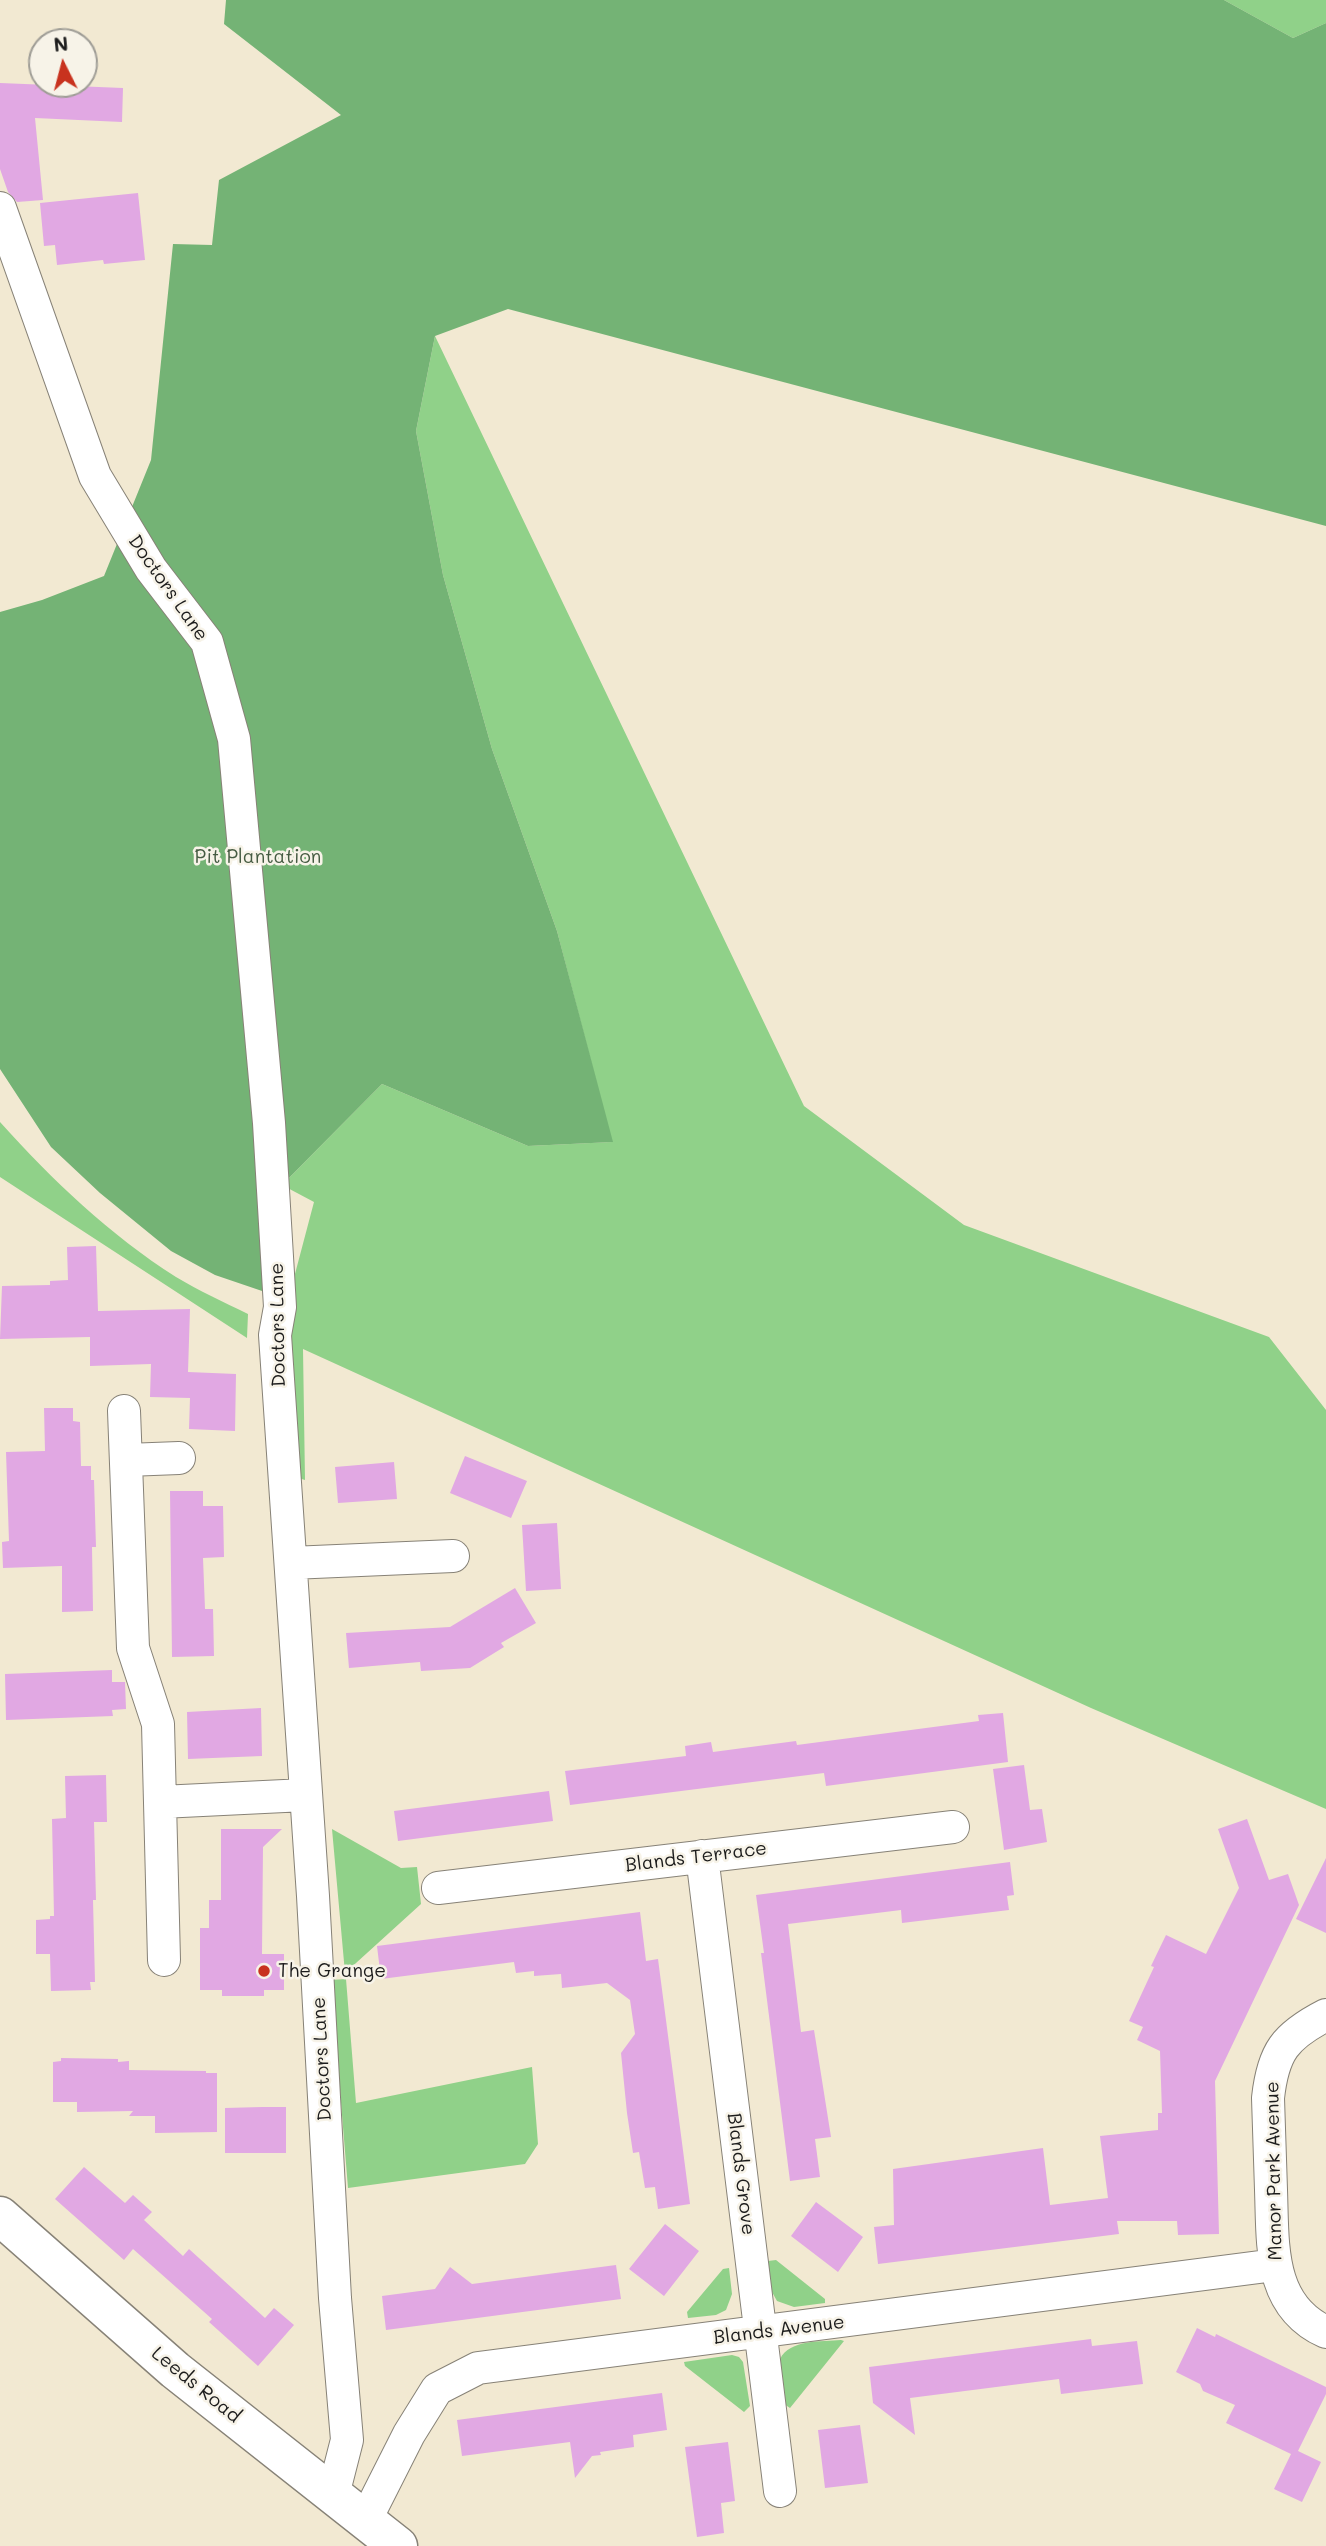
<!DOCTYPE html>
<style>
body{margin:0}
#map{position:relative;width:1326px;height:2546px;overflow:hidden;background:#f2e9d2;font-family:Mali,sans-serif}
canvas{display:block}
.north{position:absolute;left:28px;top:28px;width:70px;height:70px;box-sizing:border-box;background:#f7f3e8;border:2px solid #9f9d96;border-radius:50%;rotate:354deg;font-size:19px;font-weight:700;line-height:28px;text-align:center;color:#1c1c1c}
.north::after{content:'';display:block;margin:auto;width:24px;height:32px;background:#c8321e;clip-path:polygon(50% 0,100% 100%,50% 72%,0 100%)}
</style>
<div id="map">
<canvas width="1326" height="2546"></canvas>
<div class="north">N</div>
</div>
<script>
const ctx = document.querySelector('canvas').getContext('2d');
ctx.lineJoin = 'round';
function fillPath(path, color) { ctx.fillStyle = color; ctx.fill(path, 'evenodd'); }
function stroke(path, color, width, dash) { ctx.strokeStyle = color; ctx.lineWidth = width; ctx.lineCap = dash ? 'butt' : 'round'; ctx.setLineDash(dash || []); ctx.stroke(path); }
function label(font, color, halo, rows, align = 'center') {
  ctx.font = font + ' Mali,sans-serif'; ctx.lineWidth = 5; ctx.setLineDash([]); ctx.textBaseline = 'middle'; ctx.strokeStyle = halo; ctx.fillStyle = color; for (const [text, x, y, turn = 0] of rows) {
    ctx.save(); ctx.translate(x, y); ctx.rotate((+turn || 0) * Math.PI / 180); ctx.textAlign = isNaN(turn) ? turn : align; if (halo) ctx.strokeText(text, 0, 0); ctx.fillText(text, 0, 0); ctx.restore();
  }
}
fillPath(new Path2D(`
 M 1224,0 L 1326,0 L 1326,23 L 1293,38 Z
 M 435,336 L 804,1106 L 964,1225 L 1269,1337 L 1326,1410 L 1326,1809 L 1091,1708 L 303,1349 L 305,1480 L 292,1476 L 286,1308 L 314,1202 L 282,1185 L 382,1084 L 528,1146 L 612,1142 L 557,931 L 492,749 L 443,575 L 416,431 Z
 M 0,1122 C 52,1180 110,1235 176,1277 C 199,1291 224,1302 248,1314 L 247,1338 L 0,1177 Z
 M 332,1829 L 401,1868 L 417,1867 L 421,1904 L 345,1973 Z
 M 346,1979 L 356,2103 L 532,2067 L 538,2144 L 525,2164 L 348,2188 L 331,1980 Z
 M 776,2260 L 825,2299 L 825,2303 L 794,2307 L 777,2301 L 772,2292 L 768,2261 Z
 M 729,2268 L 732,2294 L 726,2310 L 716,2315 L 688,2318 L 687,2312 L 723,2269 Z
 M 841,2340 L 844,2341 L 790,2408 L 784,2404 L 780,2359 C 790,2339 821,2342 841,2340 Z
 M 732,2355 L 739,2357 L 743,2362 L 750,2406 L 744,2412 L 685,2366 L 684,2362 Z`), '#90d189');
fillPath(new Path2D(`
 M 226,0 L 1224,0 L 1293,38 L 1326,23 L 1326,526 L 508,309 L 435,336 L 416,431 L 443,575 L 492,749 L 557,931 L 613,1142 L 528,1146 L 382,1084 L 282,1185 L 265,1292 L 215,1275 L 171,1251 L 100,1193 L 51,1147 L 0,1069 L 0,612 L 42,600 L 104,576 L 151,460 L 173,244 L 212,245 L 219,180 L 341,115 L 224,24 Z`), '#74b375');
fillPath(new Path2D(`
 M 0,83 L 123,88 L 122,122 L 35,118 L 43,200 L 17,202 L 8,192 L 0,169 Z
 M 138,193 L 145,260 L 104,264 L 103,260 L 57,265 L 55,245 L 44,246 L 40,203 Z
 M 96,1246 L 98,1311 L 190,1309 L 188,1372 L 236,1374 L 235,1431 L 189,1429 L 190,1398 L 150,1397 L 151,1364 L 90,1366 L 90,1337 L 0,1339 L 2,1286 L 50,1285 L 50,1281 L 68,1280 L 67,1247 Z
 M 44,1408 L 73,1408 L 73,1421 L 80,1422 L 81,1466 L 91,1466 L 91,1480 L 94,1480 L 96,1547 L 92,1547 L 93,1611 L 62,1612 L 62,1566 L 3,1568 L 2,1542 L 9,1541 L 6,1452 L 45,1451 Z
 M 465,1456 L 527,1481 L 511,1518 L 450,1493 Z
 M 394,1462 L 397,1499 L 338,1503 L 335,1467 Z
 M 170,1491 L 203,1491 L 203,1506 L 223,1506 L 224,1557 L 203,1558 L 205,1609 L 213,1609 L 214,1656 L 172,1657 Z
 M 557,1523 L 561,1589 L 526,1591 L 522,1525 Z
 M 515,1588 L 536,1623 L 501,1643 L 504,1647 L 470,1668 L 421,1671 L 420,1662 L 349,1668 L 346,1633 L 450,1627 Z
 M 112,1670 L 112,1682 L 125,1682 L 126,1709 L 112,1710 L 113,1716 L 6,1720 L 5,1674 Z
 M 261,1708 L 262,1756 L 188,1759 L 187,1712 Z
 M 1003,1713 L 1008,1762 L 826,1786 L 824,1773 L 570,1805 L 565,1771 L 686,1756 L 685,1746 L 711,1742 L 713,1752 L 796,1741 L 797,1745 L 979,1721 L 978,1715 Z
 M 1024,1765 L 1030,1810 L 1042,1809 L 1047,1842 L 1004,1850 L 993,1769 Z
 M 106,1775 L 107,1822 L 94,1822 L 96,1900 L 93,1900 L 95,1982 L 90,1982 L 91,1990 L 51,1991 L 50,1954 L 36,1954 L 36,1920 L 50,1919 L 50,1916 L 54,1916 L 52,1819 L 66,1818 L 65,1776 Z
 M 549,1791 L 553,1821 L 398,1841 L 394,1811 Z
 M 1247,1819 L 1269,1880 L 1288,1874 L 1299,1905 L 1215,2081 L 1219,2234 L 1178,2235 L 1177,2221 L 1117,2221 L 1119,2234 L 878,2264 L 874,2227 L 894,2225 L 893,2169 L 1043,2148 L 1050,2205 L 1108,2198 L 1100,2136 L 1158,2130 L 1158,2113 L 1162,2113 L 1160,2051 L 1137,2040 L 1143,2027 L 1129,2021 L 1154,1967 L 1151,1966 L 1166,1935 L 1206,1954 L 1239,1888 L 1218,1829 Z
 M 221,1829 L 282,1829 L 263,1847 L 262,1954 L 284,1954 L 284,1990 L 264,1990 L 264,1996 L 222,1996 L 222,1990 L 200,1990 L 200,1928 L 209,1928 L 209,1900 L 221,1900 Z
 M 1326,1858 L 1326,1933 L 1296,1919 Z
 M 1010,1862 L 1014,1895 L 1007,1896 L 1009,1910 L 902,1923 L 901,1910 L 788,1924 L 801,2032 L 814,2030 L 831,2137 L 815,2139 L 820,2177 L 790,2181 L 761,1953 L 764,1953 L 756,1895 Z
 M 640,1912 L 646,1961 L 658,1959 L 690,2204 L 658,2209 L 655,2187 L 645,2188 L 639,2152 L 633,2153 L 627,2113 L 621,2053 L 635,2034 L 630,2000 L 607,1983 L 562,1988 L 561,1974 L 534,1976 L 534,1971 L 516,1973 L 514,1962 L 381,1979 L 377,1946 Z
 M 61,2058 L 118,2059 L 118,2062 L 129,2061 L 129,2070 L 206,2071 L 206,2073 L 217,2073 L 217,2132 L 155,2133 L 155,2116 L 129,2116 L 133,2111 L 77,2112 L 77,2102 L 53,2102 L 53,2062 L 61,2061 Z
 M 262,2107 L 286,2107 L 286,2153 L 225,2153 L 225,2108 Z
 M 84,2167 L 125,2203 L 133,2195 L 152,2212 L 144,2220 L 183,2256 L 189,2249 L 265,2318 L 274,2308 L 294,2325 L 258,2366 L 209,2322 L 212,2319 L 133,2249 L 124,2260 L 55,2199 Z
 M 816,2202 L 863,2237 L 838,2272 L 791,2236 Z
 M 665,2224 L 699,2251 L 664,2296 L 629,2269 Z
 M 616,2265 L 621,2299 L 386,2330 L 382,2296 L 435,2289 L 450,2267 L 472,2284 Z
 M 1197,2328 L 1215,2337 L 1216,2334 L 1326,2387 L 1326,2394 L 1298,2451 L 1321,2462 L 1302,2502 L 1274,2489 L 1291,2454 L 1226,2423 L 1235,2405 L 1203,2391 L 1200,2384 L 1176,2372 Z
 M 1091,2339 L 1092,2346 L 1137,2341 L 1143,2384 L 1061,2394 L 1059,2379 L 910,2398 L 915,2435 L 873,2403 L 869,2367 Z
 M 662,2393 L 667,2430 L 633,2435 L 634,2447 L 600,2452 L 601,2455 L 592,2456 L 575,2478 L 570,2442 L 462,2456 L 457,2420 Z
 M 860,2425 L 868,2483 L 825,2488 L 818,2430 Z
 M 728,2442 L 735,2501 L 721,2503 L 724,2533 L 697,2537 L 685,2447 Z`), '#e1a8e3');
const street = new Path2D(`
 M 0,208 L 95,476 L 151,569 L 207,642 L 234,739 L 269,1123 L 280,1307 L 275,1335 L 313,1896 L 335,2298 L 347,2440 L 333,2495
 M 124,1411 L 133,1648 L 158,1724 L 164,1960
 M 127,1460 L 179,1458
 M 291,1563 L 453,1556
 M 161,1802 L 305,1795
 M 702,1856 L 780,2491
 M 438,1888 L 953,1827
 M 1326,2015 C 1285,2036 1273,2052 1268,2098 C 1269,2129 1270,2160 1271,2190 C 1273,2244 1268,2306 1326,2332
 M 365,2521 L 409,2434 L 437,2389 L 478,2368 L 1275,2265`);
const secondary = new Path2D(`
 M 0,2216 L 175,2370 L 398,2546`);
stroke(street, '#878277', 34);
stroke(secondary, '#878277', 41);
stroke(street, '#fff', 32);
stroke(secondary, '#fff', 38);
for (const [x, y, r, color] of [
 [264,1971,7,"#c8321e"]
]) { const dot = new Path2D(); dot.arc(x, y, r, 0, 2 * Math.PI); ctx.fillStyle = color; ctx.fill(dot); stroke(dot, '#f7f3e8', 2.5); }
label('19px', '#1c1c1c', '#f7f3e8', [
 ["Doctors Lane",168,588,55],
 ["Doctors Lane",278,1325,-91],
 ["Blands Terrace",696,1857,-7],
 ["Doctors Lane",322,2059,-93],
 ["Manor Park Avenue",1274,2171,-91],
 ["Blands Grove",741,2174,83],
 ["Blands Avenue",779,2330,-7],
 ["Leeds Road",196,2385,39]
]);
label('19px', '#455b42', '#f7f3e8', [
 ["Pit Plantation",258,857]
]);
label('19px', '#1c1c1c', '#f7f3e8', [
 ["The Grange",278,1971]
], 'left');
</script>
